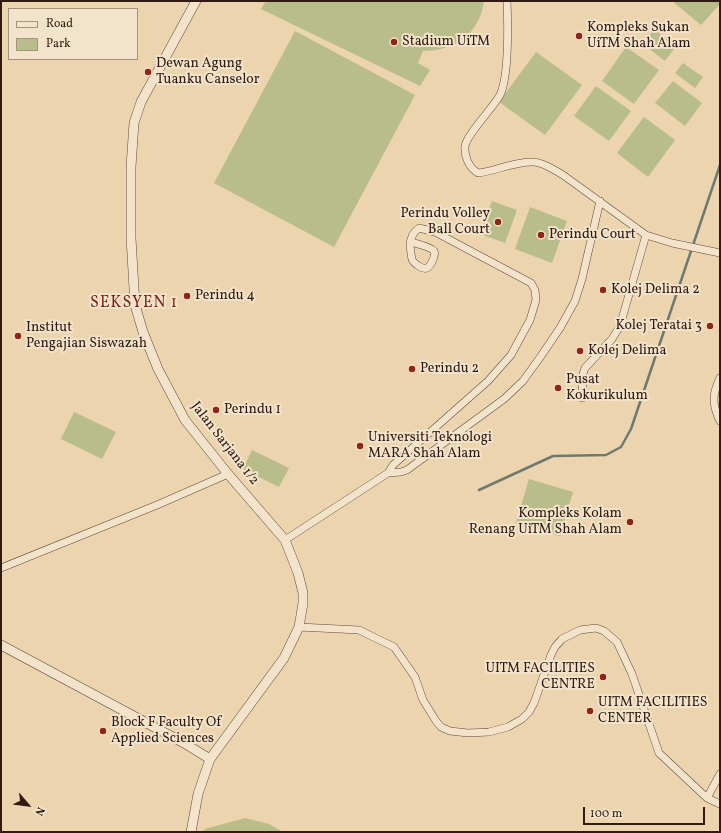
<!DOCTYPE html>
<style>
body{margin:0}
#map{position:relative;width:721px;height:833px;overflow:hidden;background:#ecd4ae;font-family:Vollkorn,serif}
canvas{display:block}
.frame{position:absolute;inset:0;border:2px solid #301b14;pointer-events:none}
.legend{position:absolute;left:8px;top:8px;width:130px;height:52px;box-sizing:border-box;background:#f3e3ca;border:1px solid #a59381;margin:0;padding:5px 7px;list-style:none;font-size:12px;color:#301b14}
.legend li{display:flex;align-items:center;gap:8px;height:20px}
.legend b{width:20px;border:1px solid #a59381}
.north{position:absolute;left:8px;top:785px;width:40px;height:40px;-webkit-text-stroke:3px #f3e3ca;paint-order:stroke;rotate:118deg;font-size:11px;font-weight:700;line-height:16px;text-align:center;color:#301b14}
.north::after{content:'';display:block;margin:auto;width:14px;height:18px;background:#301b14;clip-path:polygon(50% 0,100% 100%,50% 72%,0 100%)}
.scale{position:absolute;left:583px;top:807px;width:122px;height:18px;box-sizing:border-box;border:2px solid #301b14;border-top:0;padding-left:5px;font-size:12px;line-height:14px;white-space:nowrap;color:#301b14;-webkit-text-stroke:3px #f3e3ca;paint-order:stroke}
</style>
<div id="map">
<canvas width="721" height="833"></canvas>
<div class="frame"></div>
<ul class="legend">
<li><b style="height:5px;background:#f3e3ca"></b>Road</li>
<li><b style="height:11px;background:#b8bd8a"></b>Park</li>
</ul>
<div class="north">N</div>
<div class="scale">100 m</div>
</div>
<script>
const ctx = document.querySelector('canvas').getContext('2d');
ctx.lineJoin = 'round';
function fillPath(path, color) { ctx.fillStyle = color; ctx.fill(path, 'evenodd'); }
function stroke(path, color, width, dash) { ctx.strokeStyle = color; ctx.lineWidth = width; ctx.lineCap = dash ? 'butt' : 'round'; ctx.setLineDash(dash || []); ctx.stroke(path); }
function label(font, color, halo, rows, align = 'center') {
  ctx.font = font + ' Vollkorn,serif'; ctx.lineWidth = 4; ctx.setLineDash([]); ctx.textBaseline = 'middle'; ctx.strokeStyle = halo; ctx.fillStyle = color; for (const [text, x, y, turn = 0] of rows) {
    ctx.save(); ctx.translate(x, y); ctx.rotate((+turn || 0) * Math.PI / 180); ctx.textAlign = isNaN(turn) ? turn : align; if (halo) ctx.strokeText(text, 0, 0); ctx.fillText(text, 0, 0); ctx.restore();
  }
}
fillPath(new Path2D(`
 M 266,1 L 484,1 C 480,34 454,51 423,51 L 418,63 L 430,70 L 420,86 L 261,9 Z
 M 672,1 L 720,1 L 720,4 L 701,25 Z
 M 654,29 L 676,46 L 665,61 L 643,44 Z
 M 295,31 L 415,95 L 334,247 L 214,183 Z
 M 626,47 L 659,70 L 634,104 L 602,81 Z
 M 536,52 L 582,85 L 545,135 L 499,102 Z
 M 683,63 L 703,77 L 695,88 L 675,73 Z
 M 673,81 L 702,103 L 685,126 L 655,103 Z
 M 596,86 L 631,111 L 609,141 L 574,116 Z
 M 644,117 L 675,140 L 648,177 L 617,153 Z
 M 492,201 L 517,210 L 505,243 L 480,234 Z
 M 530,207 L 567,221 L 552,263 L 515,249 Z
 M 74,412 L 116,432 L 102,459 L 61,439 Z
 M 252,450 L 289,468 L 279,487 L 243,469 Z
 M 529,479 L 573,492 L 560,536 L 516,523 Z
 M 245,818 L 269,824 L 283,832 L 203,832 L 205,829 Z`), '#b8bd8a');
stroke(new Path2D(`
 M 479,490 L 553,456 L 606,455 L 621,447 L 631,429 L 720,165`), '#6f796f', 2.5);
const minor = new Path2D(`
 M 507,1 C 508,23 509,77 500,95 C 493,108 467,134 465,146 C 464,156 469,168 478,173 C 496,171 515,161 534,162 C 545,163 554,170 563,175 L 646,235 L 672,243 L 720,253
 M 720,378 C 712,394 712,405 720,421
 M 582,398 L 583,374 L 585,368 L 612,339 L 620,326 L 646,235
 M 388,473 L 393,465 L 488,381 L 511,355 L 530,320 L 536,300 L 535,290 L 531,283 L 435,232 L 419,228 C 413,232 410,239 410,247 C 411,250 411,256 412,259 C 413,263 423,270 427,268 C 431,266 436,255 434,251 C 430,246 417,244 411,242
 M 285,540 L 388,473 L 401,472 L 407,470 L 504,399 L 523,381 L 541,356 L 560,328 L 575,301 L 582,279 L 600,201
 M 1,568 L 157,505 L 228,474
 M 299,627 L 359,630 L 394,647 L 415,677 L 423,700 L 436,721 L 441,727 L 450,731 L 468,733 L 489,732 L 508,727 L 522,719 L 529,712 L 534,703 L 551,655 L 555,647 L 562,639 L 580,630 L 596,628 L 604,631 L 617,642 L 632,674 L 659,753 L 707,798 L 720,804
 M 707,798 L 720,774`);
const tertiary = new Path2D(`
 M 1,645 L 184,743 L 210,759
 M 191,832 L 198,794 L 210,759 L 284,658 L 299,627 L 303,603 L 303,593 L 298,573 L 285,540 L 228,474 L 185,420 L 158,369 L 143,332 L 135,305 L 131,238 L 131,167 L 134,123 L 141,102 L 196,1`);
stroke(minor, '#5f493a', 8);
stroke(tertiary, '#5f493a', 10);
stroke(minor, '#f3e3ca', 7);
stroke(tertiary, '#f3e3ca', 9);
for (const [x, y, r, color] of [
 [579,36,4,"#8f2418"],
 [394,42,4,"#8f2418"],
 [148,72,4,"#8f2418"],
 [498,222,4,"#8f2418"],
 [541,235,4,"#8f2418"],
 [603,290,4,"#8f2418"],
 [187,296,4,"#8f2418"],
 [710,326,4,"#8f2418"],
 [18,336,4,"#8f2418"],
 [580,351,4,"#8f2418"],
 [412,369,4,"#8f2418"],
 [558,388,4,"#8f2418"],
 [216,410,4,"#8f2418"],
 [360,446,4,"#8f2418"],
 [630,522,4,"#8f2418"],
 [603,677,4,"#8f2418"],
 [590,711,4,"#8f2418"],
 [103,731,4,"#8f2418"]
]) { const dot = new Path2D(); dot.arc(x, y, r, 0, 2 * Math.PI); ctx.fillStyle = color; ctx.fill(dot); stroke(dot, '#f3e3ca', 1.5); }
label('14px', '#301b14', '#f3e3ca', [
 ["Kompleks Sukan",587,28],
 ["UiTM Shah Alam",587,44],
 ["Stadium UiTM",402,42],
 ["Dewan Agung",156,64],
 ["Tuanku Canselor",156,80],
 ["Perindu Volley",490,214,"right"],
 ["Ball Court",490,230,"right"],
 ["Perindu Court",549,235],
 ["Kolej Delima 2",611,290],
 ["Perindu 4",195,296],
 ["Kolej Teratai 3",702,326,"right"],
 ["Institut",26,328],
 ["Pengajian Siswazah",26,344],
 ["Kolej Delima",588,351],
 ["Perindu 2",420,369],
 ["Pusat",566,380],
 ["Kokurikulum",566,396],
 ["Perindu 1",224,410],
 ["Universiti Teknologi",368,438],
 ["MARA Shah Alam",368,454],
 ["Kompleks Kolam",622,514,"right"],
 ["Renang UiTM Shah Alam",622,530,"right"],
 ["UITM FACILITIES",595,669,"right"],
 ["CENTRE",595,685,"right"],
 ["UITM FACILITIES",598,703],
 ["CENTER",598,719],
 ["Block F Faculty Of",111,723],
 ["Applied Sciences",111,739]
], 'left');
label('14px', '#301b14', '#f3e3ca', [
 ["Jalan Sarjana 1/2",224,444,52]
]);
ctx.letterSpacing = '1px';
label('16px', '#7a1f14', '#f3e3ca', [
 ["SEKSYEN 1",134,304]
]);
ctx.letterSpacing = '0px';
</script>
